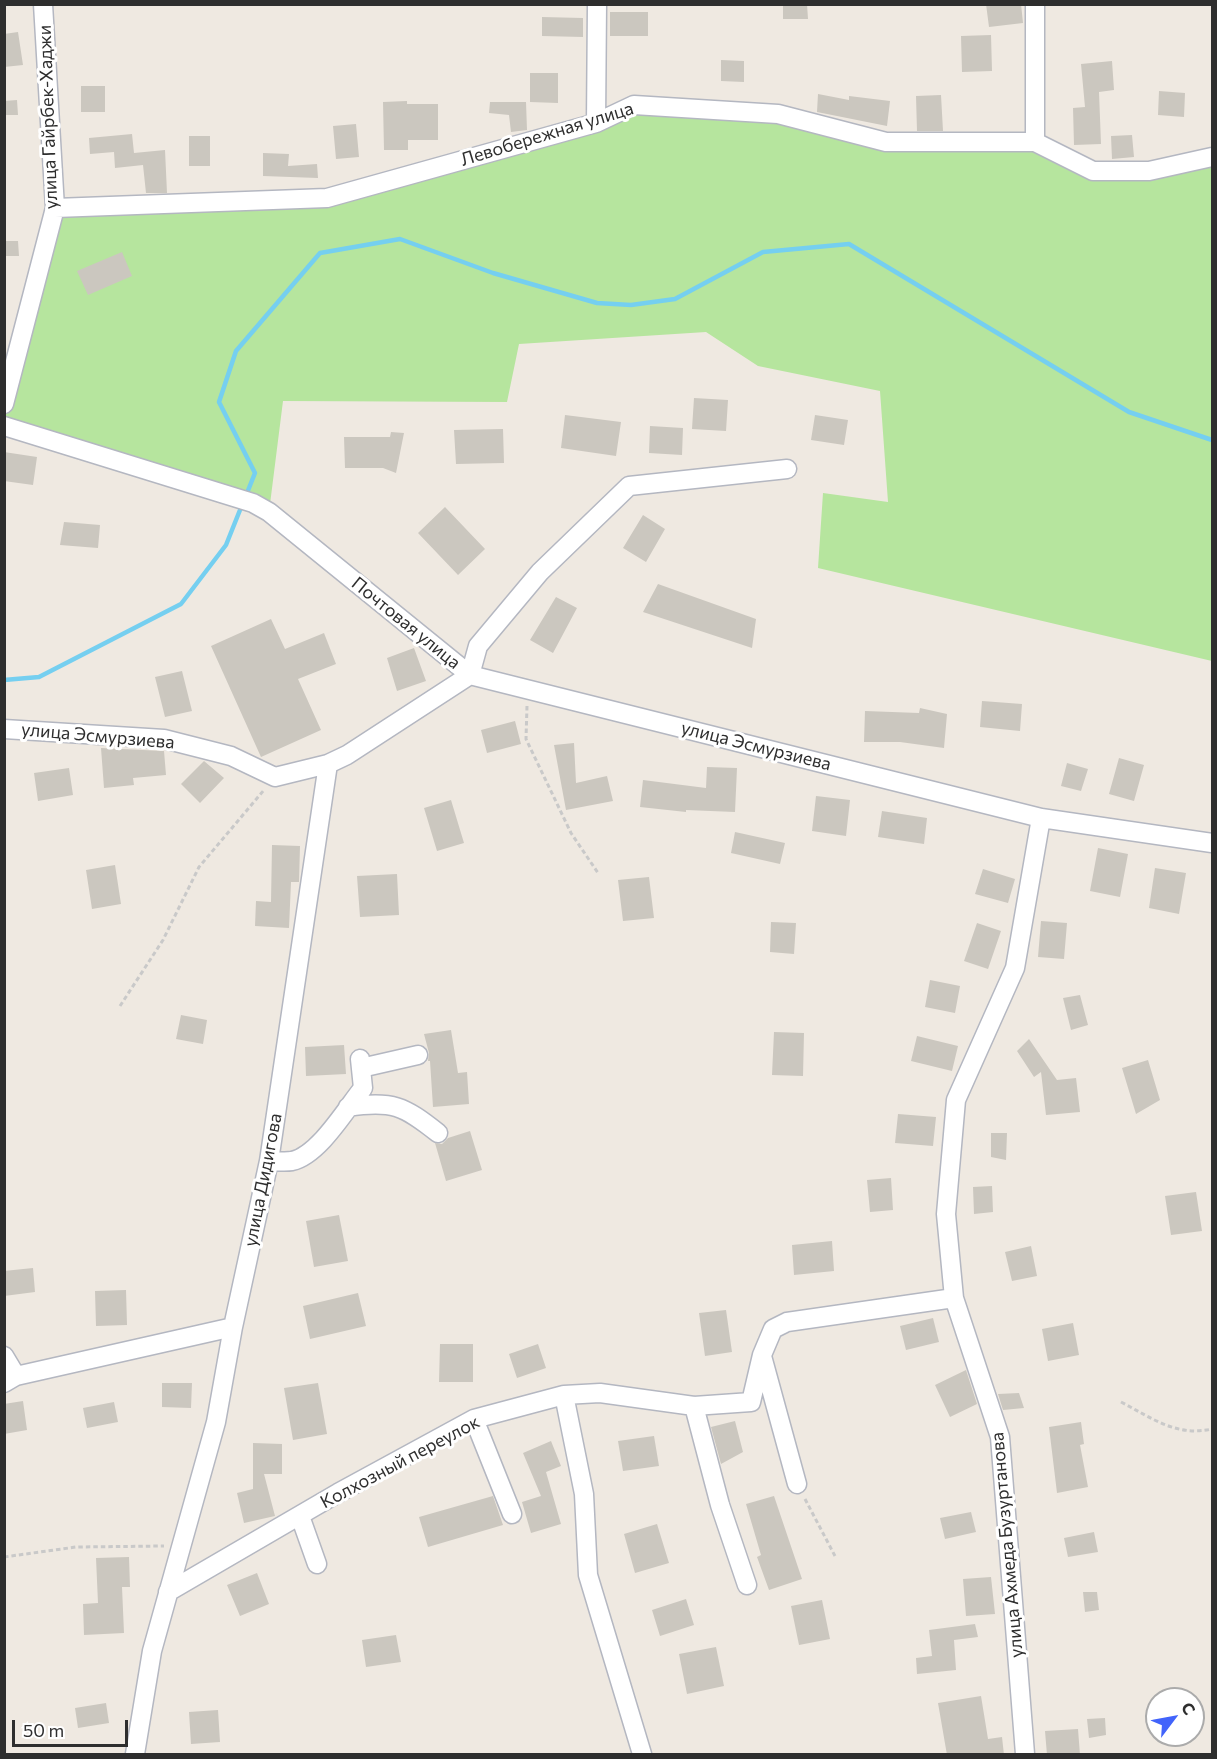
<!DOCTYPE html>
<meta charset="utf-8">
<style>
body{margin:0}
#map{position:relative;width:1217px;height:1759px;overflow:hidden;background:#efe9e1;font-family:Commissioner,sans-serif}
canvas{display:block}
.frame{position:absolute;inset:0;border:6px solid #2e2e2e;pointer-events:none}
.north{position:absolute;left:1145px;top:1687px;width:60px;height:60px;box-sizing:border-box;background:#fff;border:2px solid #ababab;border-radius:50%;rotate:58deg;font-size:16px;font-weight:700;line-height:24px;text-align:center;color:#2e2e2e}
.north::after{content:'';display:block;margin:auto;width:21px;height:27px;background:#4264fb;clip-path:polygon(50% 0,100% 100%,50% 72%,0 100%)}
.scale{position:absolute;left:12px;top:1720px;width:116px;height:27px;box-sizing:border-box;border:3px solid #2e2e2e;border-top:0;padding-left:8px;font-size:18px;line-height:21px;white-space:nowrap;color:#2e2e2e;-webkit-text-stroke:4px #fff;paint-order:stroke}
</style>
<div id="map">
<canvas width="1217" height="1759"></canvas>
<div class="frame"></div>
<div class="north">С</div>
<div class="scale">50 m</div>
</div>
<script>
const ctx = document.querySelector('canvas').getContext('2d');
ctx.lineJoin = 'round';
function fillPath(path, color) { ctx.fillStyle = color; ctx.fill(path, 'evenodd'); }
function stroke(path, color, width, dash) { ctx.strokeStyle = color; ctx.lineWidth = width; ctx.lineCap = dash ? 'butt' : 'round'; ctx.setLineDash(dash || []); ctx.stroke(path); }
function label(font, color, halo, rows, align = 'center') {
  ctx.font = font + ' Commissioner,sans-serif'; ctx.lineWidth = 6; ctx.setLineDash([]); ctx.textBaseline = 'middle'; ctx.strokeStyle = halo; ctx.fillStyle = color; for (const [text, x, y, turn = 0] of rows) {
    ctx.save(); ctx.translate(x, y); ctx.rotate((+turn || 0) * Math.PI / 180); ctx.textAlign = isNaN(turn) ? turn : align; if (halo) ctx.strokeText(text, 0, 0); ctx.fillText(text, 0, 0); ctx.restore();
  }
}
fillPath(new Path2D(`
 M 634,105 L 778,114 L 886,142 L 1035,142 L 1093,171 L 1212,157 L 1212,661 L 818,568 L 823,493 L 888,502 L 880,391 L 758,366 L 706,332 L 519,344 L 507,402 L 283,401 L 269,512 L 5,426 L 5,404 L 55,208 L 327,198 Z`), '#b6e59e');
stroke(new Path2D(`
 M 245,498 L 255,473 L 219,402 L 236,351 L 320,253 L 400,239 L 493,273 L 597,303 L 631,305 L 675,299 L 763,252 L 849,244 L 1129,412 L 1212,440
 M 4,680 L 39,677 L 181,604 L 226,545 L 242,505`), '#75cff0', 4.5);
fillPath(new Path2D(`
 M 783,4 L 807,4 L 808,19 L 783,19 Z
 M 986,4 L 1021,4 L 1023,23 L 989,27 Z
 M 610,12 L 648,12 L 648,36 L 610,36 Z
 M 542,17 L 583,18 L 583,37 L 542,36 Z
 M 18,32 L 23,65 L 4,67 L 4,34 Z
 M 991,35 L 992,71 L 962,72 L 961,36 Z
 M 721,60 L 744,61 L 744,82 L 721,81 Z
 M 1112,61 L 1114,90 L 1099,92 L 1101,144 L 1074,145 L 1073,108 L 1085,107 L 1081,64 Z
 M 530,73 L 558,73 L 558,103 L 530,102 Z
 M 81,86 L 105,86 L 105,112 L 81,112 Z
 M 1159,91 L 1185,93 L 1184,117 L 1158,115 Z
 M 818,94 L 849,100 L 849,96 L 890,101 L 887,126 L 817,112 Z
 M 941,95 L 943,131 L 917,131 L 916,96 Z
 M 17,100 L 18,115 L 4,115 L 4,101 Z
 M 407,101 L 407,104 L 438,104 L 438,140 L 408,140 L 408,150 L 384,150 L 383,102 Z
 M 490,102 L 526,102 L 527,130 L 511,132 L 509,115 L 489,113 Z
 M 356,124 L 359,157 L 336,159 L 333,126 Z
 M 132,134 L 134,153 L 165,150 L 167,193 L 146,193 L 143,165 L 115,168 L 114,152 L 90,154 L 89,138 Z
 M 1132,135 L 1134,157 L 1112,159 L 1111,136 Z
 M 189,136 L 210,136 L 210,166 L 189,166 Z
 M 263,153 L 289,154 L 288,166 L 317,164 L 318,178 L 263,176 Z
 M 4,241 L 18,241 L 19,256 L 4,256 Z
 M 122,252 L 132,276 L 88,295 L 77,271 Z
 M 694,398 L 728,400 L 726,431 L 692,429 Z
 M 565,415 L 621,422 L 616,456 L 561,448 Z
 M 815,415 L 848,420 L 844,445 L 811,440 Z
 M 650,426 L 683,428 L 682,455 L 649,453 Z
 M 503,429 L 504,463 L 456,464 L 454,430 Z
 M 391,432 L 404,433 L 396,473 L 383,468 L 345,468 L 344,437 L 390,437 Z
 M 4,452 L 37,457 L 33,485 L 4,481 Z
 M 445,507 L 485,549 L 458,575 L 418,533 Z
 M 643,515 L 665,529 L 646,562 L 623,548 Z
 M 64,522 L 100,525 L 98,548 L 60,545 Z
 M 658,584 L 756,619 L 752,648 L 643,612 Z
 M 556,597 L 577,608 L 553,653 L 530,640 Z
 M 271,619 L 285,649 L 324,633 L 336,664 L 298,679 L 321,730 L 261,757 L 211,646 Z
 M 414,648 L 426,681 L 397,691 L 387,658 Z
 M 182,671 L 192,711 L 165,717 L 155,677 Z
 M 982,701 L 1022,704 L 1020,731 L 980,727 Z
 M 920,708 L 947,714 L 944,748 L 900,742 L 864,742 L 865,711 L 919,713 Z
 M 515,721 L 521,744 L 487,753 L 481,730 Z
 M 574,743 L 576,783 L 607,776 L 613,801 L 566,810 L 554,745 Z
 M 101,748 L 164,751 L 166,775 L 133,778 L 134,785 L 104,788 Z
 M 1119,758 L 1144,765 L 1134,801 L 1109,794 Z
 M 204,761 L 224,778 L 200,803 L 181,784 Z
 M 1067,763 L 1088,769 L 1081,791 L 1061,786 Z
 M 707,767 L 737,768 L 735,812 L 686,810 L 686,812 L 640,807 L 643,780 L 706,788 Z
 M 69,768 L 73,795 L 38,801 L 34,773 Z
 M 816,796 L 850,800 L 846,836 L 812,831 Z
 M 451,800 L 464,843 L 437,851 L 424,808 Z
 M 882,811 L 927,818 L 924,844 L 878,837 Z
 M 735,832 L 785,843 L 780,864 L 731,853 Z
 M 272,845 L 300,846 L 299,882 L 291,882 L 289,928 L 255,926 L 256,901 L 271,902 Z
 M 1098,848 L 1128,854 L 1120,897 L 1090,891 Z
 M 115,865 L 121,904 L 92,909 L 86,870 Z
 M 1155,868 L 1186,873 L 1179,914 L 1149,908 Z
 M 983,869 L 1015,879 L 1008,903 L 975,894 Z
 M 397,874 L 399,915 L 360,917 L 357,876 Z
 M 649,877 L 654,918 L 623,921 L 618,880 Z
 M 1041,921 L 1067,923 L 1064,959 L 1038,957 Z
 M 771,922 L 796,923 L 794,954 L 770,952 Z
 M 977,923 L 1001,931 L 988,969 L 964,961 Z
 M 930,980 L 960,986 L 955,1013 L 925,1007 Z
 M 1080,995 L 1088,1025 L 1071,1030 L 1063,998 Z
 M 181,1015 L 207,1020 L 203,1044 L 176,1039 Z
 M 451,1030 L 458,1073 L 467,1072 L 469,1104 L 433,1107 L 430,1061 L 428,1061 L 429,1053 L 424,1034 Z
 M 774,1032 L 804,1033 L 803,1076 L 772,1075 Z
 M 917,1036 L 958,1046 L 952,1071 L 911,1061 Z
 M 1029,1039 L 1057,1080 L 1076,1078 L 1080,1112 L 1046,1115 L 1041,1072 L 1034,1077 L 1017,1051 Z
 M 344,1045 L 346,1074 L 306,1076 L 305,1047 Z
 M 1148,1060 L 1160,1100 L 1136,1114 L 1122,1068 Z
 M 898,1114 L 936,1117 L 933,1146 L 895,1143 Z
 M 470,1131 L 482,1170 L 446,1181 L 435,1143 L 442,1144 L 448,1138 Z
 M 991,1133 L 1007,1133 L 1006,1160 L 991,1157 Z
 M 891,1178 L 893,1210 L 870,1212 L 867,1180 Z
 M 992,1186 L 993,1212 L 974,1214 L 973,1187 Z
 M 1196,1192 L 1202,1231 L 1171,1235 L 1165,1196 Z
 M 339,1215 L 348,1261 L 314,1267 L 306,1221 Z
 M 832,1241 L 834,1271 L 794,1275 L 792,1245 Z
 M 1031,1246 L 1037,1276 L 1012,1281 L 1005,1252 Z
 M 33,1268 L 35,1292 L 4,1296 L 4,1271 Z
 M 126,1290 L 127,1325 L 96,1326 L 95,1291 Z
 M 358,1293 L 366,1326 L 310,1339 L 303,1306 Z
 M 726,1310 L 732,1352 L 705,1356 L 699,1313 Z
 M 933,1318 L 939,1342 L 906,1350 L 900,1326 Z
 M 1073,1323 L 1079,1355 L 1048,1361 L 1042,1329 Z
 M 440,1344 L 473,1344 L 473,1382 L 439,1382 Z
 M 538,1344 L 546,1368 L 517,1378 L 509,1354 Z
 M 966,1370 L 977,1404 L 950,1417 L 935,1385 Z
 M 162,1383 L 192,1383 L 191,1408 L 162,1407 Z
 M 318,1383 L 327,1434 L 293,1440 L 284,1388 Z
 M 1019,1393 L 1024,1408 L 1003,1410 L 998,1394 Z
 M 23,1401 L 27,1430 L 4,1434 L 4,1404 Z
 M 114,1402 L 118,1422 L 87,1428 L 83,1408 Z
 M 735,1421 L 743,1452 L 721,1464 L 711,1427 Z
 M 1081,1422 L 1084,1444 L 1080,1445 L 1088,1487 L 1057,1493 L 1049,1427 Z
 M 654,1436 L 659,1466 L 623,1471 L 618,1441 Z
 M 551,1441 L 561,1466 L 546,1472 L 561,1524 L 531,1533 L 522,1502 L 541,1496 L 523,1453 Z
 M 253,1443 L 282,1444 L 282,1474 L 264,1474 L 275,1516 L 244,1523 L 237,1493 L 253,1489 Z
 M 493,1496 L 503,1525 L 428,1547 L 419,1517 Z
 M 774,1496 L 802,1579 L 769,1590 L 757,1557 L 761,1555 L 746,1504 Z
 M 971,1512 L 976,1532 L 945,1539 L 940,1518 Z
 M 657,1524 L 669,1563 L 635,1573 L 624,1534 Z
 M 1094,1532 L 1098,1552 L 1068,1557 L 1064,1538 Z
 M 129,1557 L 130,1587 L 122,1587 L 124,1633 L 84,1635 L 83,1604 L 98,1603 L 96,1558 Z
 M 257,1573 L 269,1604 L 240,1616 L 227,1585 Z
 M 991,1577 L 995,1614 L 966,1616 L 963,1579 Z
 M 1083,1592 L 1097,1592 L 1099,1610 L 1085,1612 Z
 M 686,1599 L 694,1625 L 660,1636 L 652,1610 Z
 M 822,1600 L 830,1639 L 799,1645 L 791,1606 Z
 M 975,1624 L 978,1637 L 954,1640 L 956,1670 L 917,1674 L 916,1658 L 932,1656 L 929,1630 Z
 M 396,1635 L 401,1662 L 366,1667 L 362,1640 Z
 M 716,1647 L 724,1686 L 687,1694 L 679,1654 Z
 M 981,1696 L 988,1739 L 1002,1737 L 1004,1755 L 947,1755 L 938,1703 Z
 M 106,1703 L 109,1723 L 78,1728 L 75,1708 Z
 M 218,1710 L 220,1742 L 191,1744 L 189,1712 Z
 M 1105,1718 L 1106,1735 L 1089,1738 L 1087,1719 Z
 M 1078,1729 L 1080,1755 L 1047,1755 L 1045,1731 Z`), '#cbc7bf');
const minor = new Path2D(`
 M 596,123 L 597,4
 M 1035,142 L 1035,4
 M 55,208 L 327,198 L 596,123 L 634,105 L 778,114 L 886,142 L 1035,142 L 1093,171 L 1149,171 L 1212,157
 M 4,404 L 55,208 L 43,4
 M 4,426 L 253,503 L 269,512 L 470,675 L 1041,818 L 1212,843
 M 470,675 L 478,646 L 540,572 L 629,486 L 787,469
 M 4,729 L 164,739 L 231,756 L 275,777 L 328,764
 M 361,1068 L 418,1055
 M 348,1107 C 392,1100 404,1106 438,1133
 M 269,1161 C 276,1161 285,1162 292,1161 C 319,1155 346,1109 363,1088 L 360,1059
 M 4,1356 L 16,1376
 M 762,1356 L 797,1484
 M 4,1383 L 16,1376 L 233,1327
 M 564,1395 L 584,1494 L 588,1575 L 642,1754
 M 694,1406 L 720,1505 L 747,1585
 M 474,1419 L 512,1514
 M 300,1516 L 317,1564
 M 168,1592 L 338,1493 L 474,1419 L 564,1395 L 600,1393 L 694,1406 L 751,1402 L 762,1355 L 773,1329 L 787,1322 L 954,1298
 M 135,1754 L 152,1651 L 216,1422 L 233,1327 L 269,1161 L 328,764 L 347,755 L 470,675
 M 1025,1754 L 1000,1437 L 954,1298 L 946,1214 L 956,1100 L 1015,968 L 1041,818`);
stroke(minor, '#b4b7c1', 21);
stroke(new Path2D(`
 M 527,706 L 526,739 L 571,833 L 598,873
 M 120,1006 L 163,940 L 199,867 L 264,790
 M 1121,1402 C 1152,1418 1176,1437 1212,1429
 M 805,1499 L 835,1556
 M 4,1557 L 76,1547 L 164,1546`), '#c9c9c9', 3, [4.5, 3]);
stroke(minor, '#fff', 18);
label('18px', '#2e2e2e', '#fff', [
 ["улица Гайрбек-Хаджи",48,117,-92],
 ["Левобережная улица",547,134,-17],
 ["Почтовая улица",406,623,39],
 ["улица Эсмурзиева",98,736,5],
 ["улица Эсмурзиева",756,746,14],
 ["улица Дидигова",263,1180,-79],
 ["Колхозный переулок",400,1462,-28],
 ["улица Ахмеда Бузуртанова",1007,1545,-95]
]);
</script>
